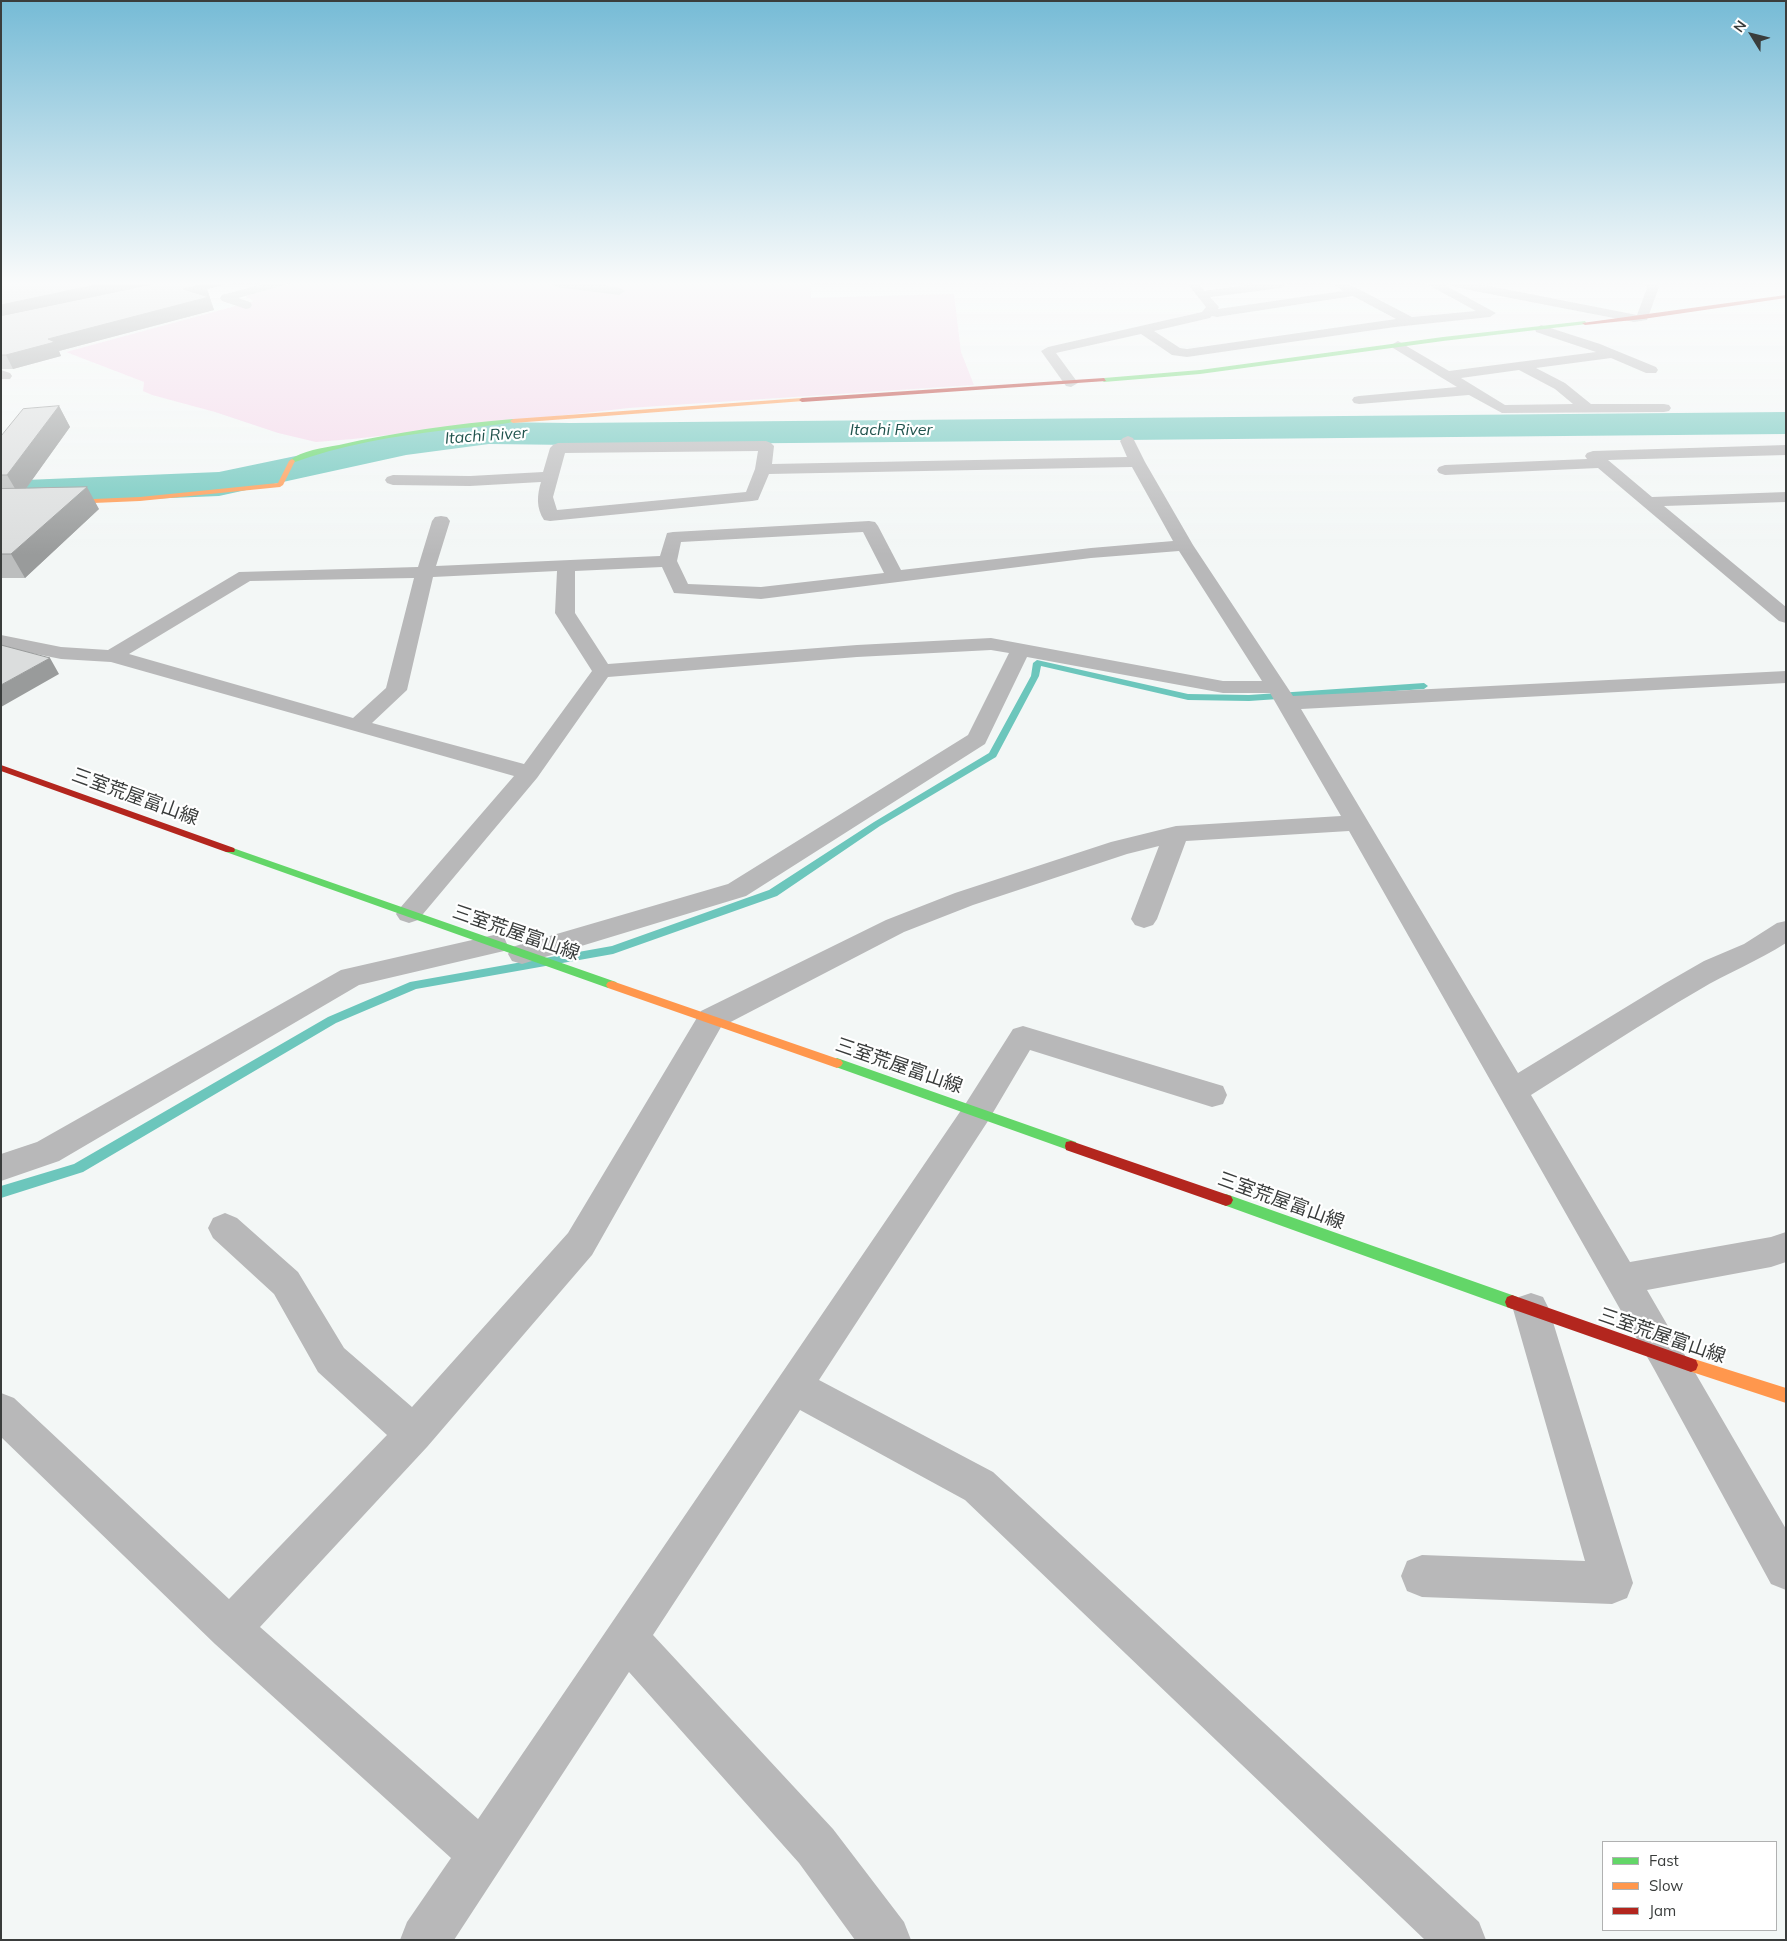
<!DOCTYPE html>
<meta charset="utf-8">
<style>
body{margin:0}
#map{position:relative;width:1787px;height:1941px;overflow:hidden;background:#f3f7f6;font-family:Mulish,sans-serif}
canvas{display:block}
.frame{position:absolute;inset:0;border:2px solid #3a3d3c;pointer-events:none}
.legend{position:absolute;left:1602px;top:1841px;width:175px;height:90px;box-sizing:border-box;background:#fff;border:1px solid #b0b1b1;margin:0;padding:6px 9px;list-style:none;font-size:15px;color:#3a3d3c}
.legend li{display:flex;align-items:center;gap:10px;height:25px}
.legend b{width:25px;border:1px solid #b0b1b1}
.north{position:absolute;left:1727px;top:10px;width:50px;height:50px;-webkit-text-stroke:4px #fff;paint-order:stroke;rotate:306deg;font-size:14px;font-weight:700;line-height:20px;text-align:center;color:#3a3d3c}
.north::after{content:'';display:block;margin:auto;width:18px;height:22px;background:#3a3d3c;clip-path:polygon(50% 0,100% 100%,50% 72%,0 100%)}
</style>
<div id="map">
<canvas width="1787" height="1941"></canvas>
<div class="frame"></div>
<ul class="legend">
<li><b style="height:6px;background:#63d668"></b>Fast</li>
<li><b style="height:6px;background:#ff974d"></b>Slow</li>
<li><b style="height:6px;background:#b3261e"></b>Jam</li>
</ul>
<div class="north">N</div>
</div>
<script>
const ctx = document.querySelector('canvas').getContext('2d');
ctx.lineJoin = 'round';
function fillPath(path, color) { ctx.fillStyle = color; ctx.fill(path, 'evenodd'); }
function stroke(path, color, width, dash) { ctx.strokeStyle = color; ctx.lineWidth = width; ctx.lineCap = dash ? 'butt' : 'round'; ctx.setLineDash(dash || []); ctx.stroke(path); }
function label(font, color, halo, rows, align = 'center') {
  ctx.font = font + ' Mulish,"Noto Sans JP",sans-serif'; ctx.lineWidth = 4.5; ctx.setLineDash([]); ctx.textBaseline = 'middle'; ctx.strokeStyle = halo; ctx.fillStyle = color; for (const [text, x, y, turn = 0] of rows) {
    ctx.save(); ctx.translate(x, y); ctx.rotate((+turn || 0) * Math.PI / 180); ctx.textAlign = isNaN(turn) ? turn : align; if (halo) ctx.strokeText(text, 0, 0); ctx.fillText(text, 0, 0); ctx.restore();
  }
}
fillPath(new Path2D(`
 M 293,283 L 810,283 L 811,298 L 954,294 L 961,352 L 974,385 L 629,408 L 353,439 L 316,442 L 278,433 L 215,412 L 152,395 L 143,391 L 144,382 L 66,352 L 254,301 L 246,297 L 248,295 Z`), '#f5d7ea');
fillPath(new Path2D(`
 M 1037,660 L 1188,694 L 1249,695 L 1424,683 L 1428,686 L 1424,689 L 1249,701 L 1188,700 L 1041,666 L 1039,676 L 996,757 L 880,826 L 777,896 L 613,954 L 416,989 L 336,1023 L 83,1172 L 1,1198 L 1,1186 L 74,1164 L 328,1017 L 410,982 L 612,946 L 769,890 L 874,822 L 989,753 L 1031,676 L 1033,663 Z`), '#6cc6bc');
fillPath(new Path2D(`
 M 1786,412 L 1786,434 L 571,445 L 489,444 L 406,455 L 219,496 L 1,505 L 1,481 L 219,472 L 406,433 L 489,422 L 571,423 Z`), '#6cc6bc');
fillPath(new Path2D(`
 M 266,283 L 287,283 L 285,285 L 238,298 L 250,302 L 252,305 L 250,308 L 246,309 L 222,301 L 220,298 L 222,295 Z
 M 550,283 C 565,283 616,282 625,291 L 619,295 L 556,287 Z
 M 1187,283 L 1199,283 L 1204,291 L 1260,283 L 1287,284 L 1281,288 L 1210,297 L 1219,307 L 1218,309 L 1343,291 L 1331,283 L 1347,283 L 1412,317 L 1476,311 L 1425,283 L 1441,283 L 1496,313 L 1490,317 L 1395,327 L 1187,357 L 1172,355 L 1141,334 L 1056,353 L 1078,383 L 1071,387 L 1066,386 L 1041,351 L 1048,347 L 1202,312 L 1206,307 ZM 1353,296 L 1396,319 L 1187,349 L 1180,348 L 1154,331 L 1210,318 L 1212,316 L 1217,317 Z
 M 1448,283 L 1474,283 L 1637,315 L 1647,288 L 1643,283 L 1656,283 L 1659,287 L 1647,320 L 1634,322 L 1454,287 Z
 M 1541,325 L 1600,344 L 1656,367 L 1658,370 L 1656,373 L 1646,373 L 1611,358 L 1536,368 L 1565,383 L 1591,404 L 1664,404 L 1669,405 L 1671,408 L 1669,411 L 1664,412 L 1502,413 L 1469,395 L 1359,404 L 1354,403 L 1352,400 L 1354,397 L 1359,396 L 1457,387 L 1393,348 L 1391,345 L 1398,341 L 1449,371 L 1596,352 L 1536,332 L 1535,329 ZM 1519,370 L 1555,389 L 1573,404 L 1505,405 L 1461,378 Z
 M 1,370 L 10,373 L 12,376 L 10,379 L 1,379 Z
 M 1128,436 L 1133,438 L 1145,462 L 1193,545 L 1293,696 L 1786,671 L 1786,683 L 1301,709 L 1518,1073 L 1664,984 L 1704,961 L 1744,944 L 1777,923 L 1786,921 L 1786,943 C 1758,961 1727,973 1699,990 C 1642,1023 1587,1060 1531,1095 L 1630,1262 L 1771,1237 L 1786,1232 L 1786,1262 L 1771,1267 L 1647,1290 L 1786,1529 L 1786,1590 L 1771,1584 L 1654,1369 L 1349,831 L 1186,841 L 1157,919 L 1153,925 L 1144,928 L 1135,925 L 1131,919 L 1159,846 L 1127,854 L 973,905 L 904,932 L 721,1027 L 592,1255 L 427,1447 L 260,1627 L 478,1819 L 966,1103 L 1013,1029 L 1023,1026 L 1223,1086 L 1227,1095 L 1223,1104 L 1212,1107 L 1030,1050 L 988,1121 L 819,1380 L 993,1472 L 1479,1922 L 1486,1940 L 1425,1940 L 965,1500 L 800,1410 L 653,1635 L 833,1829 L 904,1922 L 911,1940 L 855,1940 L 799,1863 L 629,1672 L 454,1940 L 400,1940 L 407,1922 L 451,1858 L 215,1644 L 1,1437 L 1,1393 L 14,1398 L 229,1599 L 387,1435 L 318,1372 L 274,1294 L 213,1238 L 208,1228 L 213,1218 L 225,1213 L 237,1218 L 298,1272 L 344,1348 L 412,1407 L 568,1233 L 701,1011 L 886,920 L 955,893 L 1111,842 L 1176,826 L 1341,816 L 1270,693 L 1223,693 L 1027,657 L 985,744 L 746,896 L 522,964 L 512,961 L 508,954 L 512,947 L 728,884 L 968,735 L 1009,653 L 991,650 L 857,657 L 608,677 L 537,778 L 418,920 L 409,923 L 400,920 L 396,914 L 400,908 L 514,776 L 111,662 L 61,659 L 1,647 L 1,635 L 61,647 L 108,650 L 239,572 L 418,567 L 432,521 L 435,517 L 441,516 L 447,517 L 450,521 L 436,566 L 660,556 L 667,533 L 673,532 L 869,521 L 875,522 L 878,526 L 901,570 L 1091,548 L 1173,541 L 1132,467 L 769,474 L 758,500 L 752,501 L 550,521 L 544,520 C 536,508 537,495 541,482 L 470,486 L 393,485 L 387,483 L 385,480 L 387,477 L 393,475 L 470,476 L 543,472 L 550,448 L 553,445 L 558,443 L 766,441 L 771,443 L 774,446 L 772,464 L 1127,457 L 1120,441 L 1123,438 ZM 758,451 L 755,469 L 746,492 L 557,510 L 553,497 L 565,453 ZM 863,532 L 884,573 L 761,587 L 688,584 L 677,561 L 681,542 ZM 1179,551 L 1262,681 L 1223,681 L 991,638 L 857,645 L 608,664 L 575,613 L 575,571 L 662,567 L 674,593 L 761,599 L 1091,558 ZM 557,571 L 555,613 L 592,671 L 524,764 L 372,723 L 407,690 L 433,577 ZM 414,578 L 386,688 L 353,718 L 129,654 L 250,581 Z
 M 1786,445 L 1786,455 L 1608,460 L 1652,497 L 1786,492 L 1786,502 L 1664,506 L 1786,607 L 1786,623 L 1779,621 L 1598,468 L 1445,475 L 1439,473 L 1437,470 L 1439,467 L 1445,465 L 1587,459 L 1585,456 L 1587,453 L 1593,451 Z
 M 494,935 L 504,937 L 507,944 L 504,951 L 359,985 L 59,1161 L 1,1181 L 1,1154 L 37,1142 L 341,970 Z
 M 1531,1293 L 1543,1297 L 1549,1309 L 1633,1583 L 1627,1598 L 1612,1604 L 1422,1597 L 1407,1591 L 1401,1576 L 1407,1561 L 1422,1555 L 1585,1561 L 1513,1309 L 1519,1297 Z`), '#b8b8b9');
fillPath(new Path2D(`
 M 1585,321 L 1587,324 L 1443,341 L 1200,374 L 1104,382 L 1101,380 L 1104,378 L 1200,370 L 1443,337 Z
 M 513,419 L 515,420 L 515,422 C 493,426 469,427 446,430 C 394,436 341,445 292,463 L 289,461 C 302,450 323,448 339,445 C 396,432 455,424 513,419 Z
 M 230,847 L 616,982 L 618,985 L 616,988 L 608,988 L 226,852 L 225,850 L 226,848 Z
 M 837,1058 L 1076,1142 L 1077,1146 L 1076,1150 L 1071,1151 L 833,1066 L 831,1063 L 833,1060 Z
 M 1226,1194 L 1512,1295 L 1517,1297 L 1519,1302 L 1517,1307 L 1512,1309 L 1221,1204 L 1219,1200 L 1221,1196 Z`), '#63d668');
fillPath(new Path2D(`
 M 802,398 L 804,399 L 804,401 L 513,423 L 510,421 L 513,419 Z
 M 292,459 L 295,461 L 283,485 L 280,487 L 140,501 L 1,507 L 1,503 L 140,497 L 278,483 L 289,461 Z
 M 612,981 L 841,1060 L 843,1063 L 841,1066 L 837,1068 L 608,988 L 606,985 L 608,982 Z
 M 1691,1358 L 1786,1388 L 1786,1403 L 1686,1370 L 1684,1365 L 1686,1360 Z`), '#ff974d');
fillPath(new Path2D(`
 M 1786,295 L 1786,298 L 1643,319 L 1585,325 L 1582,323 Z
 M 1104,378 L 1106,381 L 802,402 L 799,400 L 802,398 Z
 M 1,765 L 234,848 L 235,850 L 234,852 L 226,852 L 1,771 Z
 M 1071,1141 L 1231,1196 L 1233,1200 L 1231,1204 L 1226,1206 L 1066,1150 L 1065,1146 L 1066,1142 Z
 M 1512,1295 L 1691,1358 L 1696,1360 L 1698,1365 L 1696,1370 L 1691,1372 L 1512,1309 L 1507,1307 L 1505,1302 L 1507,1297 Z`), '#b3261e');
fillPath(new Path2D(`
 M 1,283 L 232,283 L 207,289 L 214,310 L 59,351 L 61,356 L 13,369 L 1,369 Z
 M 59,406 L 70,427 L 26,488 L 99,509 L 25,578 L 1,578 L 1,436 Z`), '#bcbebe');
fillPath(new Path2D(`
 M 104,283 L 168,283 L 1,319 L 1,305 Z
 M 195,283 L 232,283 L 207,289 L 214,310 L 59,351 L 61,356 L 13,369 L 6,355 L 183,289 Z
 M 59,406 L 70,427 L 20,497 L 7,475 Z
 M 87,487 L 99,509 L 25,578 L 11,554 Z
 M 50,658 L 59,674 L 1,707 L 1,685 Z`), '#999b9b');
const building = new Path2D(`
 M 1,283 L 104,283 L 1,305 Z
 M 158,283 L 203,283 L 205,284 L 183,289 L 209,297 L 48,339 L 55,342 L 6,355 L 1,355 L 1,316 Z
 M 59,406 L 7,475 L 1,475 L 1,436 L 23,409 Z
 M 87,487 L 11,554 L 1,554 L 1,489 Z
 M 1,645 L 50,658 L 1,685 Z`);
fillPath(building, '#dbdddd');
stroke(building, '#999b9b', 1);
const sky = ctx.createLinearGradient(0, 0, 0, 555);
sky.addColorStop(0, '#76bbd6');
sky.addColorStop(0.51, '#fafbfb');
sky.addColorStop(1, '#fafbfb00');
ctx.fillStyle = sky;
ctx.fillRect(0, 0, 1787, 555);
label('italic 16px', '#20534d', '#fff', [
 ["Itachi River",891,430],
 ["Itachi River",486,436,-4]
]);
label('19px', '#3a3d3c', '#fff', [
 ["三室荒屋富山線",135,797,20],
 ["三室荒屋富山線",516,933,19],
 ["三室荒屋富山線",899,1066,19],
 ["三室荒屋富山線",1281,1201,20],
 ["三室荒屋富山線",1662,1336,19]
]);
</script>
